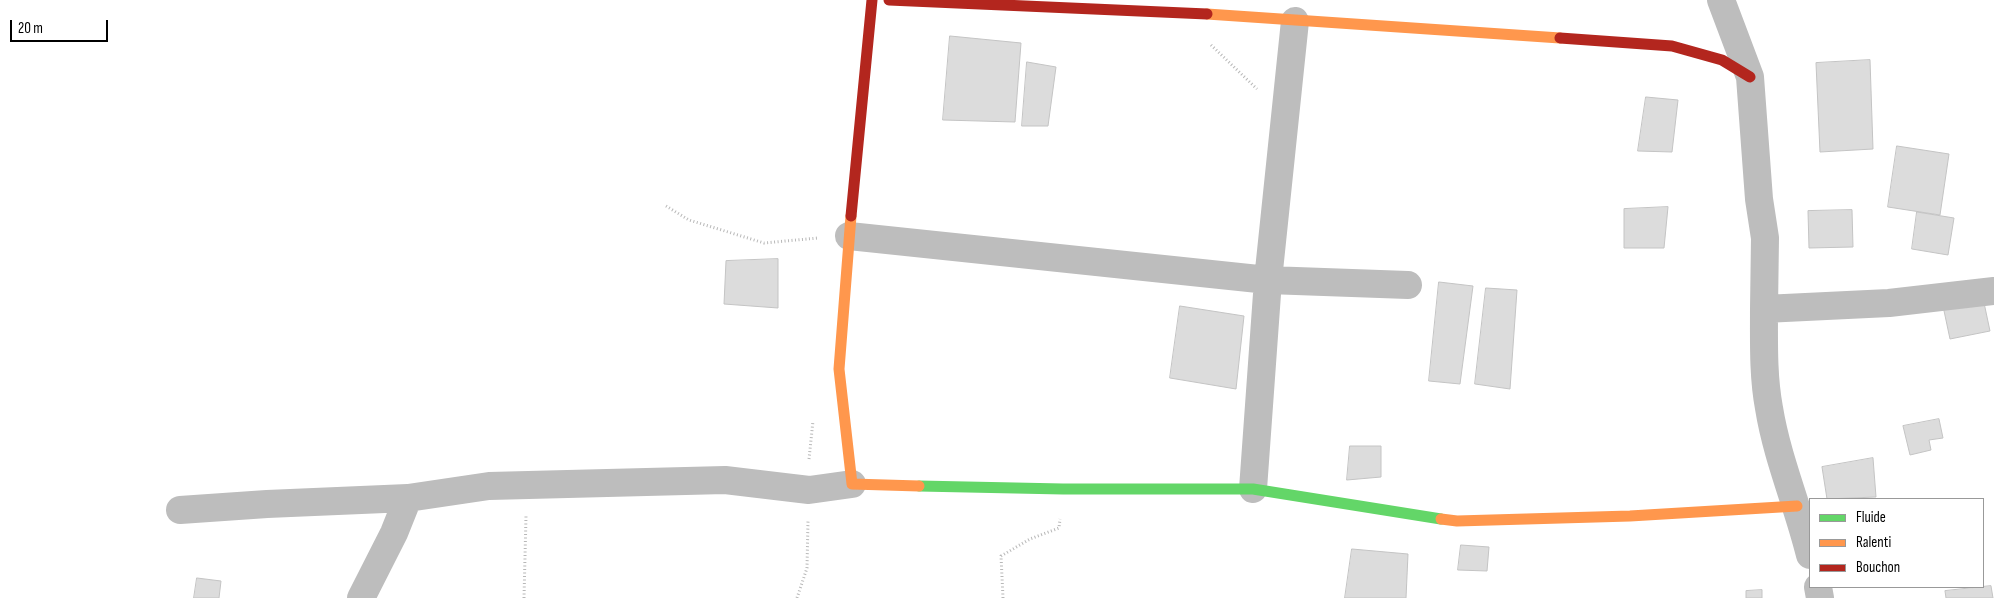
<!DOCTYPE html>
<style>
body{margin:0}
#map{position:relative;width:1994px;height:598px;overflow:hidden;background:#fff;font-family:"Sofia Sans Condensed",sans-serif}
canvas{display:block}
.legend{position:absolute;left:1809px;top:498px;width:175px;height:90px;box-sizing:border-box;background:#fff;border:1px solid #999;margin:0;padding:6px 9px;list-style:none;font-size:15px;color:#000}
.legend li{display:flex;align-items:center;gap:10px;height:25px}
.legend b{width:25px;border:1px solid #999}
.scale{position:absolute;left:10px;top:20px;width:98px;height:22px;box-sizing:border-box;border:2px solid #000;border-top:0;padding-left:6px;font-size:15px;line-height:18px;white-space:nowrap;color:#000;-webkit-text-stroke:4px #fff;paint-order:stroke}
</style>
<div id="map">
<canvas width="1994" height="598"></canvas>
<ul class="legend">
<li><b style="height:6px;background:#63d668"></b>Fluide</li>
<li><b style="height:6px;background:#ff974d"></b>Ralenti</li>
<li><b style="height:6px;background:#b3261e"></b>Bouchon</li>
</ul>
<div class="scale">20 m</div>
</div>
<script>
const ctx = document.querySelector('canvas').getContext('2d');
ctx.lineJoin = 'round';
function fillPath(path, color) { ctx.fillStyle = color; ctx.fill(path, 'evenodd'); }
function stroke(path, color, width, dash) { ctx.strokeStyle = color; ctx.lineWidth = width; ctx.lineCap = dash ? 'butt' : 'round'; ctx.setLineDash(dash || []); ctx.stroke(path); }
const building = new Path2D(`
 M 950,36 L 1021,43 L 1015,122 L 943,120 Z
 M 1870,60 L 1873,149 L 1820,152 L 1816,63 Z
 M 1027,62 L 1056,67 L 1048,126 L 1022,126 Z
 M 1646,97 L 1678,100 L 1672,152 L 1638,151 Z
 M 1897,146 L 1949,154 L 1940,215 L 1888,207 Z
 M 1668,207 L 1664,248 L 1624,248 L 1624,209 Z
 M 1852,210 L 1853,247 L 1809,248 L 1808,211 Z
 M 1917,212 L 1954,218 L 1948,255 L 1912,249 Z
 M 778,259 L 778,308 L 724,304 L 726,261 Z
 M 1439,282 L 1473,286 L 1460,384 L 1429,381 Z
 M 1486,288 L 1517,290 L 1510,389 L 1475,384 Z
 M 1983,298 L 1990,331 L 1950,339 L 1943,306 Z
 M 1180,306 L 1244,316 L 1236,389 L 1170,378 Z
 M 1939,419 L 1943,438 L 1929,440 L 1931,450 L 1910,455 L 1903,426 Z
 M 1350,446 L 1381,446 L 1381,477 L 1347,480 Z
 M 1873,458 L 1876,497 L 1827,499 L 1822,467 Z
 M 1461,545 L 1489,547 L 1487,571 L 1458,570 Z
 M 1352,549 L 1408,554 L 1406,598 L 1345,598 Z
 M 197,578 L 221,581 L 219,598 L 194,598 Z
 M 1991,586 L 1993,598 L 1946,598 L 1945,591 Z
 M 1762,590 L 1762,598 L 1746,598 L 1746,591 Z`);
fillPath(building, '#dcdcdc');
stroke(building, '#c4c4c4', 1);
stroke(new Path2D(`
 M 1211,45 L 1257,89
 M 666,206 L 689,220 L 764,243 L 818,238
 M 809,459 L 813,421
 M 524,598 L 526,516
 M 797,598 L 807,568 L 808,521
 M 1003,598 L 1001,556 L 1030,539 L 1059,528 L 1060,519`), '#b8b8b8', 3, [1, 2.5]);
stroke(new Path2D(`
 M 1721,0 L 1750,77 L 1759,199 L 1765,238 L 1764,309
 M 849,236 L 1268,280 L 1408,285
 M 1253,489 L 1268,280 L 1295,21
 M 180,510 L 267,504 L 408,498 L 489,486 L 725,480 L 809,490 L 852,484
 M 1810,555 C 1798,506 1777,458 1769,408 C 1763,376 1764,342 1764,309 L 1889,303 L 1994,291
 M 1818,587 L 1820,598
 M 361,598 L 394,533 L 408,498`), '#bdbdbd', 28);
stroke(new Path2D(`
 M 919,486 L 1063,489 L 1253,489 L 1441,519`), '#63d668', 11);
stroke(new Path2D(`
 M 1207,14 L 1560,38
 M 851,216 L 839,369 L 852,484 L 919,486
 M 1441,519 L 1457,521 L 1630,516 L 1797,506`), '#ff974d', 11);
stroke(new Path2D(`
 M 889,0 L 1207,14
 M 1560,38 L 1672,46 L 1722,60 L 1750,77
 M 851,216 L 872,0`), '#b3261e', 11);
</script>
